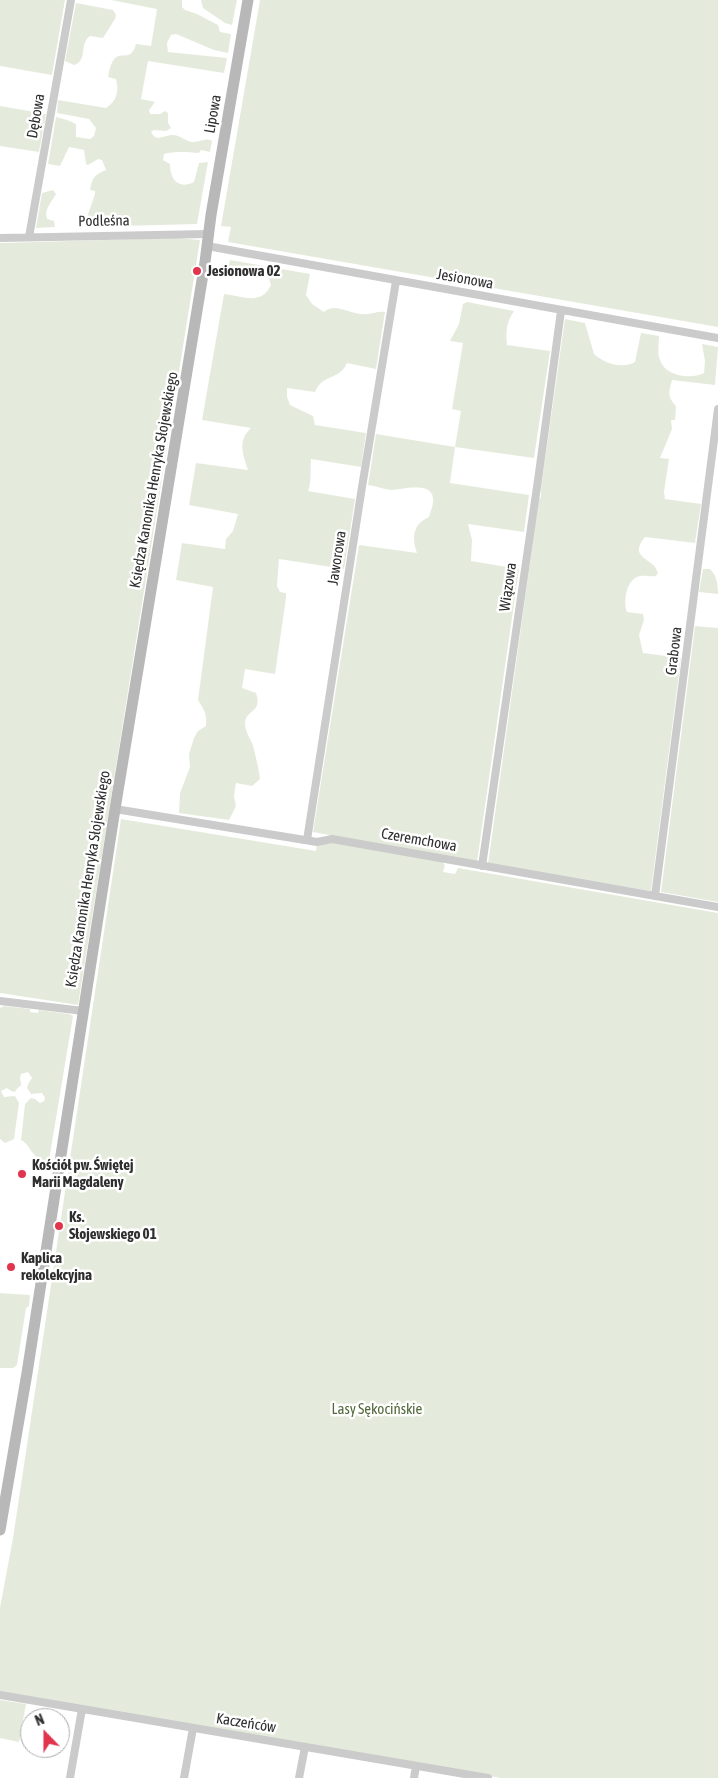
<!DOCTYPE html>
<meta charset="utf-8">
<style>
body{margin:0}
#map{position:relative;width:718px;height:1778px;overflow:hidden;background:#fff;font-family:"Asap Condensed",sans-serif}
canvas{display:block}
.north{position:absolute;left:20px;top:1708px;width:50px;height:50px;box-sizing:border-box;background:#fff;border:1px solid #ababab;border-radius:50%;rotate:338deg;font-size:14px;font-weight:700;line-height:20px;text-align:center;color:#2e2e2e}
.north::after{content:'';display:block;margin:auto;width:18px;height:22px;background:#e1344d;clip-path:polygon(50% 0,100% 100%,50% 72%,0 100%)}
</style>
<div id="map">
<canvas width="718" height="1778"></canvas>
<div class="north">N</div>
</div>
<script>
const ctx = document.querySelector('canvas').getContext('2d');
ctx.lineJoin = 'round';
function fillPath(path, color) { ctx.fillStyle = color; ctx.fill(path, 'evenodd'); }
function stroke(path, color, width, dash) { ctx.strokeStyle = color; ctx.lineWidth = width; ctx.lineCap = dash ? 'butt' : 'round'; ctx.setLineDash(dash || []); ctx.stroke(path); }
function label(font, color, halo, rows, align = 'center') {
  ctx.font = font + ' "Asap Condensed",sans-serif'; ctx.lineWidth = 5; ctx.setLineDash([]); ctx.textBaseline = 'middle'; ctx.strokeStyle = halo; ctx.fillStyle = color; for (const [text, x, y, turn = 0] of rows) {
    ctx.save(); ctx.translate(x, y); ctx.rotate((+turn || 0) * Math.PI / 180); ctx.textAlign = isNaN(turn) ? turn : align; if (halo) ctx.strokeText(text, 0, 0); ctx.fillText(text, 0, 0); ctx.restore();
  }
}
fillPath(new Path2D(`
 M 0,0 L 65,0 L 52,75 L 0,66 Z
 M 111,0 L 182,0 L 182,7 L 185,10 L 197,14 L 218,25 L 220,32 L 231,34 L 228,53 L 214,50 L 176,34 L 171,35 L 167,43 L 168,52 L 227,58 L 224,73 L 148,61 L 141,99 L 155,102 L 149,110 L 150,114 L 160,114 L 165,111 L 168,113 L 168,123 L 171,128 L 166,131 L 154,130 L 151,132 C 157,143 163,135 173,135 C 180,135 185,141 192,142 C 200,143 204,137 212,141 L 210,152 L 201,150 L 199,153 C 188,152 175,151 164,154 L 163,160 L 170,164 C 170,179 178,190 194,182 L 199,163 L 208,162 L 197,224 L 86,227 L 87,217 L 95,194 L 95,191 L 90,190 C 92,178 95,174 106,170 L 102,160 L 98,159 L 88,165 L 86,164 L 84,150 L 69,147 L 60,166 L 48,164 L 56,117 L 67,120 L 76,124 L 76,137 L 90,139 L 94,136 L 96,128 L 89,119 L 57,113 L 58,100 L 106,108 C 117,101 119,91 116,79 L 108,77 C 114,43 125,63 133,51 C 135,49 135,46 136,44 L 151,46 L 157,9 Z
 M 201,0 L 237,0 L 232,25 L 225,23 L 203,8 Z
 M 260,0 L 718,0 L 718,327 L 228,242 L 231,227 L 221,226 Z
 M 76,3 L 113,10 L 116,15 L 115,19 L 103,38 L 90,36 C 79,43 88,61 74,65 L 65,61 Z
 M 0,106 L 46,114 L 39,152 L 0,146 Z
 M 53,190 L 56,194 C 51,203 44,209 47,219 L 54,221 L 55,227 L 36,228 L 42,193 Z
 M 177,238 L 200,240 L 78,1005 L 0,993 L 0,243 Z
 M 230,260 L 310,274 L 306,295 L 312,304 L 324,312 C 335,302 349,314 362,314 C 370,315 377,311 385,312 L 376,369 L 347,363 C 339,381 323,373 315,392 L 287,388 L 287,397 L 290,405 L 313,416 L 315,425 L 366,433 L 361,467 L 311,459 C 310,469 312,482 308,491 L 355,499 L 344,569 L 279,559 L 277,586 L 280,592 L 286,593 L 286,598 L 275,674 L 245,669 L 242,688 L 256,693 C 263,713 246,709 245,723 C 245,733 252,740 254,749 C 256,759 259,769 260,779 L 252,786 L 236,783 L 234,796 L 236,806 L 229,820 L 179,813 L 180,793 L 190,767 L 189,754 L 194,738 L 198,731 L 206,726 C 207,714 204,709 198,700 L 213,587 L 176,580 L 182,543 L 225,549 L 226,539 L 233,531 L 238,514 L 189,505 L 196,463 L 248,470 C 243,454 237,441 251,428 L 202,420 L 224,294 C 243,296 261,306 271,285 L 267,272 C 258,270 249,269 240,272 C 235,274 233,275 227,275 Z
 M 467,302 L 514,311 C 506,324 506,329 507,345 L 550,351 L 534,458 L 455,447 L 450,483 L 529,495 L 524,532 L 468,524 L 472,540 L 471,561 L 519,569 L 477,862 L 313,832 L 359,545 L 417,553 C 412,539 412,524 429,517 C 430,512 434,505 433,498 C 431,481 401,490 391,490 C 383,489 375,486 368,485 L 376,434 L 455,447 L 461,411 L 452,409 L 463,343 L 450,341 L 459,324 L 463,304 Z
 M 565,319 L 585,323 L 594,354 C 605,364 622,369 635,362 L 641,333 L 659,336 C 659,344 657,353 660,360 C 665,376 690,380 704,373 L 705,361 L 702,344 L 718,347 L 715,385 L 672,380 C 669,392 667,396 676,406 L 675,420 L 671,420 L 672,429 L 660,458 L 669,459 L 664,492 L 665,499 L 701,504 L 695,543 L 645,537 C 627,559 654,557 658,573 L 656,576 C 650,577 645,575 640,576 C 626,579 623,601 627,612 L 643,614 L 644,620 L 639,635 L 643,653 L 681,658 L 651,891 L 488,864 L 539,499 L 541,497 L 541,488 Z
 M 703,569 L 710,569 C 717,576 718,585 718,594 L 699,592 Z
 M 695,626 L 718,628 L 718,902 L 661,892 Z
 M 121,819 L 316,851 L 317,844 L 334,842 L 442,862 L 445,865 L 443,872 L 455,874 L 458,868 L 718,913 L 718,1778 L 501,1778 L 0,1692 L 0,1608 L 13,1538 Z
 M 4,1006 L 30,1009 L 30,1012 L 38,1013 L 39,1010 L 69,1014 L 73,1016 L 48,1166 L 42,1165 C 38,1158 37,1158 32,1152 C 28,1147 27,1143 21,1140 L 25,1104 L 31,1098 L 35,1099 L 40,1103 L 44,1101 L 45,1098 L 42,1093 L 31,1094 L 27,1088 L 28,1084 L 32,1078 L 28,1072 L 21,1074 L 20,1079 C 23,1089 19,1084 15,1092 L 11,1091 L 7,1088 L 1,1091 L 4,1097 L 15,1096 L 19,1103 L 14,1139 L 5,1143 L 0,1139 L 0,1008 Z
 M 0,1293 L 30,1295 L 29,1306 L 26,1308 L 17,1365 L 13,1368 L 0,1368 Z
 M 0,1700 L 26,1704 L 19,1742 L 0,1738 Z`), '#e5ebdc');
stroke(new Path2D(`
 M 29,237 L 71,0
 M 0,238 L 208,234
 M 207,246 L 718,338
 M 115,809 L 317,842 L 332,839 L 718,907
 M 307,840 L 362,487 L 396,281
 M 482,866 L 539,473 L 561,311
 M 655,896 L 718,409
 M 0,1001 L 83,1011
 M 0,1695 L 488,1778
 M 70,1778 L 82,1709
 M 184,1778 L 193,1728
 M 299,1778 L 305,1747
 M 414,1778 L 416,1766`), '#cbcbcb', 8);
stroke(new Path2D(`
 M 0,1530 L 27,1373 L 115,809 L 205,262 L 211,215 L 248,0`), '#b8b8b8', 11);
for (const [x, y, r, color] of [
 [197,271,5,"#e1344d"],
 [22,1174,5,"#e1344d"],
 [59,1226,5,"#e1344d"],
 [11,1267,5,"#e1344d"]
]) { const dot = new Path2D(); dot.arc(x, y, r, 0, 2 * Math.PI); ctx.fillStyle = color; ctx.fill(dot); stroke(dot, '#fff', 2); }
label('15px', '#2e2e2e', '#fff', [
 ["Lipowa",213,114,-80],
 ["Dębowa",36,116,-80],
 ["Podleśna",104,221,-1],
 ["Jesionowa",465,279,10],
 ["Księdza Kanonika Henryka Słojewskiego",154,480,-80],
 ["Jaworowa",337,558,-81],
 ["Wiązowa",508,587,-82],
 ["Grabowa",674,651,-83],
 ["Czeremchowa",419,840,10],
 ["Księdza Kanonika Henryka Słojewskiego",88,879,-81],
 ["Kaczeńców",246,1723,9]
]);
label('bold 15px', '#2e2e2e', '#fff', [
 ["Jesionowa 02",207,271],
 ["Kościół pw. Świętej",32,1165],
 ["Marii Magdaleny",32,1182],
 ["Ks.",69,1217],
 ["Słojewskiego 01",69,1234],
 ["Kaplica",21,1258],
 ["rekolekcyjna",21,1275]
], 'left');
label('15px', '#54693c', '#fff', [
 ["Lasy Sękocińskie",377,1409]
]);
</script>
